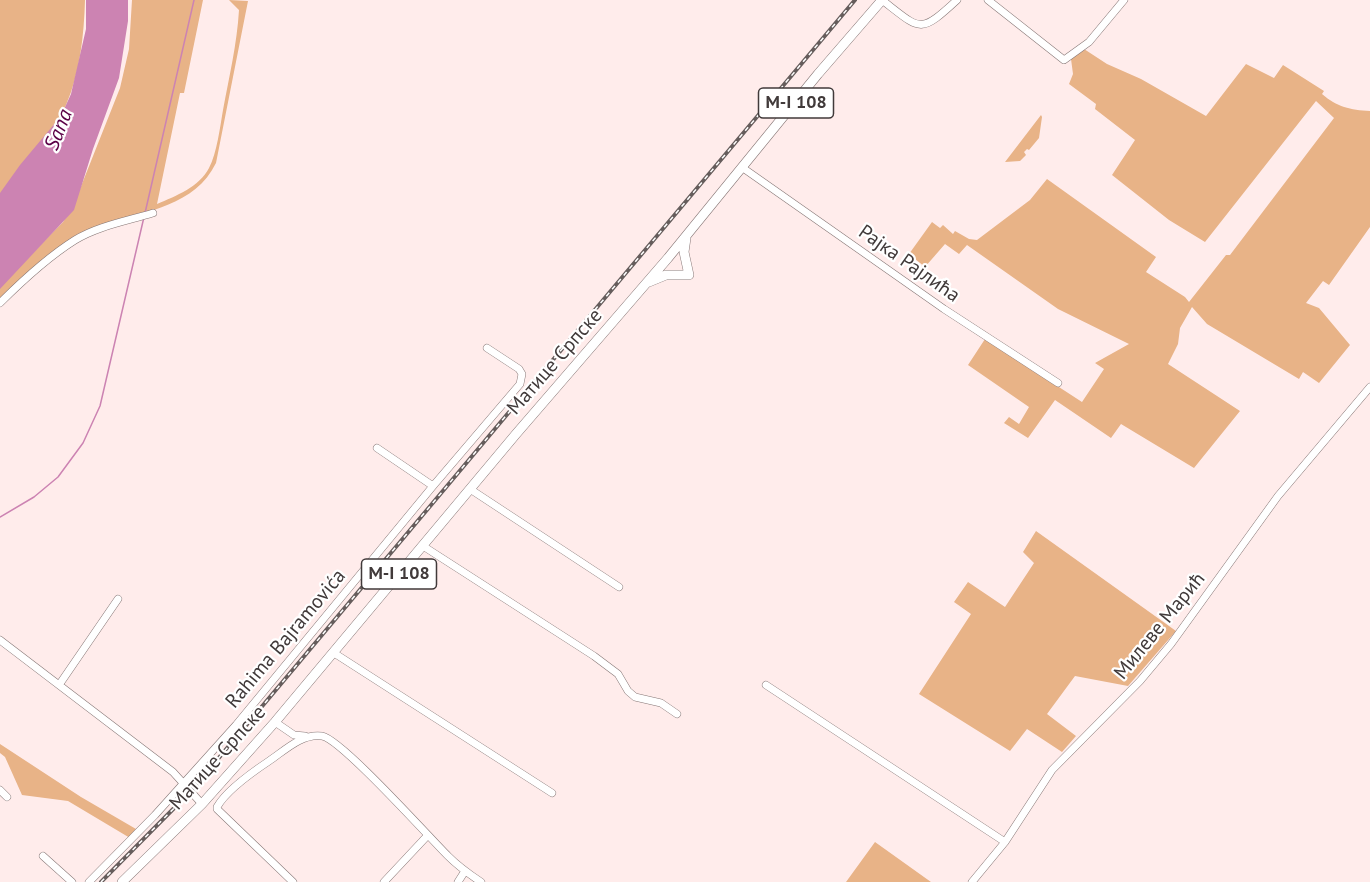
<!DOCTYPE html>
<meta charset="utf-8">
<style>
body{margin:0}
canvas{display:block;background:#ffeceb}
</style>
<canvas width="1370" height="882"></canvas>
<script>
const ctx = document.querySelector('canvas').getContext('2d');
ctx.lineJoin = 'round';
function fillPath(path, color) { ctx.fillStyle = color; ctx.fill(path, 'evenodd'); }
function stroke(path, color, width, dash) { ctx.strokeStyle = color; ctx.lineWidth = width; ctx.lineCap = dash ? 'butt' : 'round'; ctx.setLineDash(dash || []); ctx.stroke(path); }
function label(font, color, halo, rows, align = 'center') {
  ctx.font = font + ' "PT Sans",sans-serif'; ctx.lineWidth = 4.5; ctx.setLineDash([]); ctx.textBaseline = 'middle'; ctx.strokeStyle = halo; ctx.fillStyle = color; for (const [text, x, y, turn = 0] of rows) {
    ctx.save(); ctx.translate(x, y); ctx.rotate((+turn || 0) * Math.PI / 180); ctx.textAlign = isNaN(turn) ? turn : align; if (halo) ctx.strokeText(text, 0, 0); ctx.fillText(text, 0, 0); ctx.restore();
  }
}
fillPath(new Path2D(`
 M 0,0 L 85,0 C 84,35 80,73 66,105 C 52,138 23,167 0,195 Z
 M 132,0 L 203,0 L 184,93 L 180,93 L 157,204 C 176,196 199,187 209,168 C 217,153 220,127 223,110 C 229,77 237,44 239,10 L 229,0 L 248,1 L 216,163 C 195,206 147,210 106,225 C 99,227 91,229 85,233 C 55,252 28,277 0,299 L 0,286 L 63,222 L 72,209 L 120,88 L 129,49 Z
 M 1084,49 L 1107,64 L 1141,79 L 1206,116 L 1246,64 L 1274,78 L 1283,65 L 1324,91 L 1322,94 C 1337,107 1350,110 1370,111 L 1370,227 L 1329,285 L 1323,281 L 1306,303 L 1319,308 L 1350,345 L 1319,383 L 1303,372 L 1299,379 L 1207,324 L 1192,307 L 1180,328 L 1178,344 L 1168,364 L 1240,411 L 1194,468 L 1121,424 L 1111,438 L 1055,400 L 1028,438 L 1004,423 L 1009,417 L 1019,424 L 1029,407 L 968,365 L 985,339 L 1082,402 L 1104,369 L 1095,363 L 1129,344 L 1058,309 L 967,245 L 959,254 L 945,244 L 925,267 L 909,254 L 932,222 L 940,228 L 943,225 L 953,234 L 955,231 L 969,239 L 977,240 L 1030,200 L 1047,179 L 1156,257 L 1146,272 L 1185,297 L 1189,302 L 1226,255 L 1230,255 L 1334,118 L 1316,101 L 1205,242 L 1169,220 L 1112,175 L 1135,140 L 1095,109 L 1096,104 L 1069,84 L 1073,74 L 1071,59 Z
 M 1041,115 L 1042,117 L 1039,138 L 1029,150 L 1027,149 L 1024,152 L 1026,155 L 1020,161 L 1005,162 Z
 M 1036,531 L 1176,631 L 1128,686 L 1075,676 L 1047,714 L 1076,736 L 1062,752 L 1027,729 L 1010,751 L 919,694 L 971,614 L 954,602 L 968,582 L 1005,607 L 1034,563 L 1023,552 Z
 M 0,744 L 81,797 L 136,829 L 130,838 L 68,801 L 22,795 L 5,757 L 0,753 Z
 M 875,842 L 931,882 L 846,882 Z`), '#e8b387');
fillPath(new Path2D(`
 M 86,0 L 128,0 L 128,21 L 119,78 L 93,149 L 74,210 L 0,289 L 0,193 L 20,165 L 61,116 L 71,94 L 86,29 Z`), '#cc83b2');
stroke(new Path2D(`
 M 145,213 L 194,0
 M 0,517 L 34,497 L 58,477 L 83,443 L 100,406 L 144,217`), '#cc83b2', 1.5);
const minor = new Path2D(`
 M 882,0 C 921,30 919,35 957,0
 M 988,0 L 1064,60 L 1089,42 L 1124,0
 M 743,168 L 944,309 L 1058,383
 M 0,303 C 22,281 48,257 75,240 C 98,226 127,221 153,213
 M 377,448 L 433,486
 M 470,489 L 619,587
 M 423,546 L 594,656 L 618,674 L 628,691 L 635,697 L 661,703 L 677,714
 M 0,640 L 173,772 L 202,804
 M 334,653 L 552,793
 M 59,685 L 118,599
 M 766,685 L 1005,842
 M 275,722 L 294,735 L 305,736
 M 0,790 L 7,797
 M 43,856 L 72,882
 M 89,882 L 155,815 L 236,725 L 433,486 L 520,384 L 522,374 L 519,369 L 487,348
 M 293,882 L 217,809 L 217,807 C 226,791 254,771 269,761 C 284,751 302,733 322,736 C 341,739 428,836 448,856 C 458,866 469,874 481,882
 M 384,882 L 428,835
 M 458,882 L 465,871
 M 972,882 L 1005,842 L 1052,770 L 1140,681 L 1171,644 L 1278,496 L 1370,387`);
const major = new Path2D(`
 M 649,282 L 666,275 L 689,275 L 684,252 L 686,238
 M 122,882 L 202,804 L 275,722 L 516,434 L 668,258 L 818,74 L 882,0`);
stroke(minor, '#867675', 8);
stroke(major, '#867675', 10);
stroke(minor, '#fff', 7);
stroke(major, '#fff', 9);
const rail = new Path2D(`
 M 101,882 L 191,791 L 855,0`);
stroke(rail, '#665d5c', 4);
stroke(rail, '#fff', 1.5, [4.5]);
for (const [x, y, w] of [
 [796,103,75],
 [399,574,75]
]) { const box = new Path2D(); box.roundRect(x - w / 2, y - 15, w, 30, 4.5); ctx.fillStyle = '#fff'; ctx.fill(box); stroke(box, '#413a3a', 1.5); }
label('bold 18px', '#413a3a', null, [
 ["M-I 108",796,103],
 ["M-I 108",399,574]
]);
label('20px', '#413a3a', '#fff', [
 ["Рајка Рајлића",909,264,35],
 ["Матице Српске",555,362,-49],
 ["Милеве Мaрић",1160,626,-51],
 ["Rahima Bajramovića",286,639,-50],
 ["Матице Српске",218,758,-48]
]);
label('italic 21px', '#5b0046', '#fff', [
 ["Sana",59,130,-68]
]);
</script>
